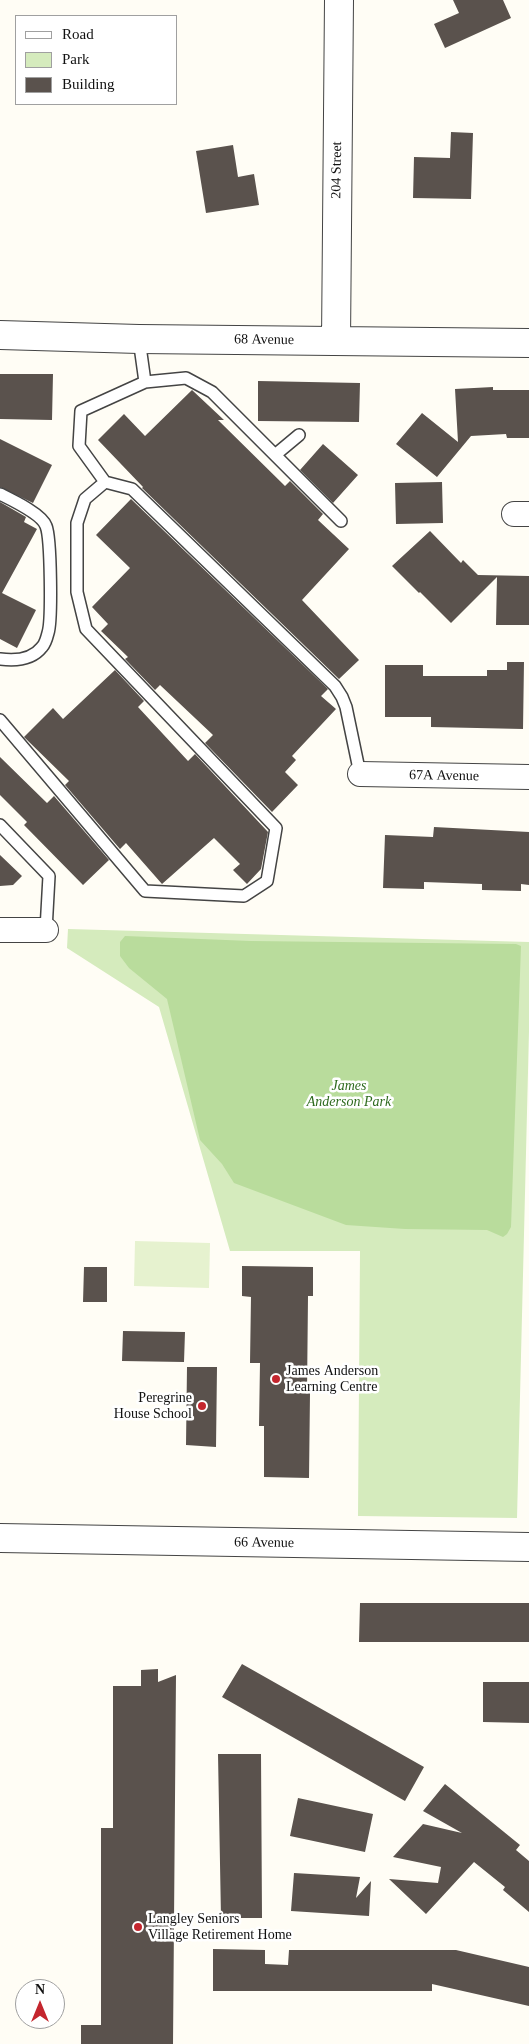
<!DOCTYPE html>
<style>
body{margin:0}
#map{position:relative;width:529px;height:2044px;overflow:hidden;background:#fffdf5;font-family:Georgia,serif}
canvas{display:block}
.legend{position:absolute;left:15px;top:15px;width:162px;height:90px;box-sizing:border-box;background:#fff;border:1px solid #a0a0a0;margin:0;padding:6px 9px;list-style:none;font-size:15px;color:#111}
.legend li{display:flex;align-items:center;gap:10px;height:25px}
.legend b{width:25px;border:1px solid #a0a0a0}
.north{position:absolute;left:15px;top:1979px;width:50px;height:50px;box-sizing:border-box;background:#fff;border:1px solid #a0a0a0;border-radius:50%;rotate:0deg;font-size:14px;font-weight:700;line-height:20px;text-align:center;color:#111}
.north::after{content:'';display:block;margin:auto;width:18px;height:22px;background:#c4262e;clip-path:polygon(50% 0,100% 100%,50% 72%,0 100%)}
</style>
<div id="map">
<canvas width="529" height="2044"></canvas>
<ul class="legend">
<li><b style="height:6px;background:#fff"></b>Road</li>
<li><b style="height:14px;background:#d5ebbd"></b>Park</li>
<li><b style="height:14px;background:#5a524d"></b>Building</li>
</ul>
<div class="north">N</div>
</div>
<script>
const ctx = document.querySelector('canvas').getContext('2d');
ctx.lineJoin = 'round';
function fillPath(path, color) { ctx.fillStyle = color; ctx.fill(path, 'evenodd'); }
function stroke(path, color, width, dash) { ctx.strokeStyle = color; ctx.lineWidth = width; ctx.lineCap = dash ? 'butt' : 'round'; ctx.setLineDash(dash || []); ctx.stroke(path); }
function label(font, color, halo, rows, align = 'center') {
  ctx.font = font + ' Georgia,serif'; ctx.lineWidth = 5; ctx.setLineDash([]); ctx.textBaseline = 'middle'; ctx.strokeStyle = halo; ctx.fillStyle = color; for (const [text, x, y, turn = 0] of rows) {
    ctx.save(); ctx.translate(x, y); ctx.rotate((+turn || 0) * Math.PI / 180); ctx.textAlign = isNaN(turn) ? turn : align; if (halo) ctx.strokeText(text, 0, 0); ctx.fillText(text, 0, 0); ctx.restore();
  }
}
fillPath(new Path2D(`
 M 68,929 L 529,942 L 529,1031 L 517,1518 L 358,1516 L 360,1251 L 230,1251 L 159,1007 L 67,948 Z`), '#d5ebbd');
fillPath(new Path2D(`
 M 125,936 L 251,941 L 516,944 L 521,946 L 511,1227 L 507,1234 L 503,1237 L 487,1230 L 405,1229 L 346,1225 L 234,1183 L 222,1164 L 200,1140 L 167,999 L 129,968 L 120,956 L 120,942 Z`), '#b9dc9c');
fillPath(new Path2D(`
 M 135,1241 L 210,1243 L 209,1288 L 134,1286 Z`), '#e6f2cf');
fillPath(new Path2D(`
 M 453,0 L 503,0 L 511,18 L 445,48 L 434,24 L 459,13 Z
 M 451,132 L 473,133 L 471,199 L 413,198 L 414,157 L 450,158 Z
 M 233,145 L 238,177 L 254,174 L 259,205 L 206,213 L 196,151 Z
 M 0,374 L 53,374 L 52,420 L 0,419 Z
 M 258,381 L 360,383 L 359,422 L 258,421 Z
 M 493,387 L 493,390 L 529,390 L 529,438 L 507,438 L 506,434 L 471,436 L 437,477 L 396,444 L 422,413 L 458,442 L 455,389 Z
 M 192,390 L 224,420 L 218,420 L 285,486 L 290,481 L 323,514 L 318,520 L 349,549 L 302,600 L 359,660 L 339,679 L 142,488 L 143,487 L 98,440 L 124,414 L 145,436 Z
 M 0,439 L 52,465 L 33,503 L 0,487 Z
 M 323,444 L 358,475 L 333,503 L 300,470 Z
 M 442,482 L 443,523 L 396,524 L 395,483 Z
 M 131,499 L 328,689 L 321,696 L 336,709 L 292,756 L 296,760 L 285,772 L 298,785 L 272,812 L 205,743 L 213,735 L 160,685 L 155,690 L 125,659 L 128,657 L 101,631 L 108,624 L 92,607 L 130,568 L 96,535 Z
 M 0,502 L 26,517 L 24,522 L 37,529 L 2,593 L 36,610 L 17,648 L 0,639 Z
 M 430,531 L 461,563 L 463,560 L 478,575 L 529,576 L 529,625 L 496,625 L 497,577 L 451,623 L 420,592 L 419,593 L 392,566 Z
 M 507,662 L 524,662 L 523,729 L 431,727 L 431,717 L 385,717 L 385,665 L 423,665 L 423,676 L 487,676 L 487,670 L 507,670 Z
 M 115,670 L 144,701 L 138,707 L 188,761 L 195,754 L 268,832 L 261,869 L 247,884 L 233,870 L 240,864 L 214,838 L 162,884 L 126,843 L 120,849 L 65,785 L 69,781 L 24,737 L 53,708 L 63,719 Z
 M 0,757 L 47,803 L 54,796 L 109,860 L 83,885 L 24,825 L 27,822 L 0,795 Z
 M 434,827 L 529,832 L 529,885 L 521,884 L 521,891 L 482,890 L 482,884 L 424,882 L 424,889 L 383,888 L 385,835 L 433,837 Z
 M 0,855 L 22,876 L 13,885 L 0,886 Z
 M 242,1266 L 313,1267 L 313,1296 L 308,1296 L 307,1393 L 310,1393 L 309,1478 L 264,1477 L 264,1426 L 259,1426 L 260,1363 L 250,1363 L 251,1297 L 242,1296 Z
 M 84,1267 L 107,1267 L 107,1302 L 83,1302 Z
 M 123,1331 L 185,1332 L 184,1362 L 122,1361 Z
 M 187,1367 L 217,1367 L 216,1447 L 186,1445 Z
 M 360,1603 L 529,1603 L 529,1642 L 359,1642 Z
 M 242,1664 L 424,1767 L 405,1801 L 222,1697 Z
 M 158,1669 L 158,1682 L 176,1675 L 173,2044 L 81,2044 L 81,2025 L 101,2025 L 101,1828 L 113,1828 L 113,1686 L 141,1686 L 141,1670 Z
 M 483,1682 L 529,1682 L 529,1723 L 483,1722 Z
 M 218,1754 L 261,1754 L 262,1918 L 221,1918 Z
 M 445,1784 L 520,1845 L 516,1850 L 529,1861 L 529,1912 L 503,1890 L 505,1887 L 474,1862 L 426,1914 L 389,1879 L 438,1883 L 441,1867 L 393,1857 L 423,1824 L 462,1833 L 423,1811 Z
 M 298,1798 L 373,1814 L 365,1852 L 290,1836 Z
 M 294,1873 L 360,1877 L 356,1898 L 371,1881 L 369,1916 L 291,1911 Z
 M 213,1949 L 265,1950 L 265,1964 L 288,1965 L 289,1950 L 456,1950 L 529,1967 L 529,2006 L 432,1984 L 432,1991 L 213,1991 Z`), '#5a524d');
const service = new Path2D(`
 M 139,339 L 145,382
 M 275,455 L 299,435
 M 105,482 L 79,446 L 81,411 L 145,382 L 186,378 L 212,392 L 341,521
 M 0,494 C 12,500 42,514 46,526 C 51,538 52,621 48,633 C 47,637 45,644 42,647 C 32,660 15,661 0,659
 M 0,720 L 145,891 L 244,896 L 267,881 L 276,828 L 86,629 L 77,592 L 77,523 L 85,499 L 105,482 L 132,489 L 335,686 L 342,697 L 346,707 L 360,774
 M 0,825 L 49,876 L 46,930`);
const minor = new Path2D(`
 M 514,514 L 529,514
 M 360,774 L 529,777
 M 0,930 L 46,930`);
const tertiary = new Path2D(`
 M 0,335 L 139,339 L 529,343
 M 336,341 L 339,0
 M 0,1538 L 529,1547`);
stroke(service, '#444', 14);
stroke(minor, '#444', 26);
stroke(tertiary, '#444', 30);
stroke(service, '#fff', 11);
stroke(minor, '#fff', 24);
stroke(tertiary, '#fff', 28);
for (const [x, y, r, color] of [
 [276,1379,5,"#c4262e"],
 [202,1406,5,"#c4262e"],
 [138,1927,5,"#c4262e"]
]) { const dot = new Path2D(); dot.arc(x, y, r, 0, 2 * Math.PI); ctx.fillStyle = color; ctx.fill(dot); stroke(dot, '#fff', 2); }
label('14px', '#111', '#fff', [
 ["204 Street",337,170,-89],
 ["68 Avenue",264,340,1],
 ["67A Avenue",444,776,1],
 ["66 Avenue",264,1543,1]
]);
label('italic 14px', '#2f6b1f', '#fff', [
 ["James",349,1086],
 ["Anderson Park",349,1102]
]);
label('14px', '#111', '#fff', [
 ["James Anderson",286,1371],
 ["Learning Centre",286,1387],
 ["Peregrine",192,1398,"right"],
 ["House School",192,1414,"right"],
 ["Langley Seniors",148,1919],
 ["Village Retirement Home",148,1935]
], 'left');
</script>
